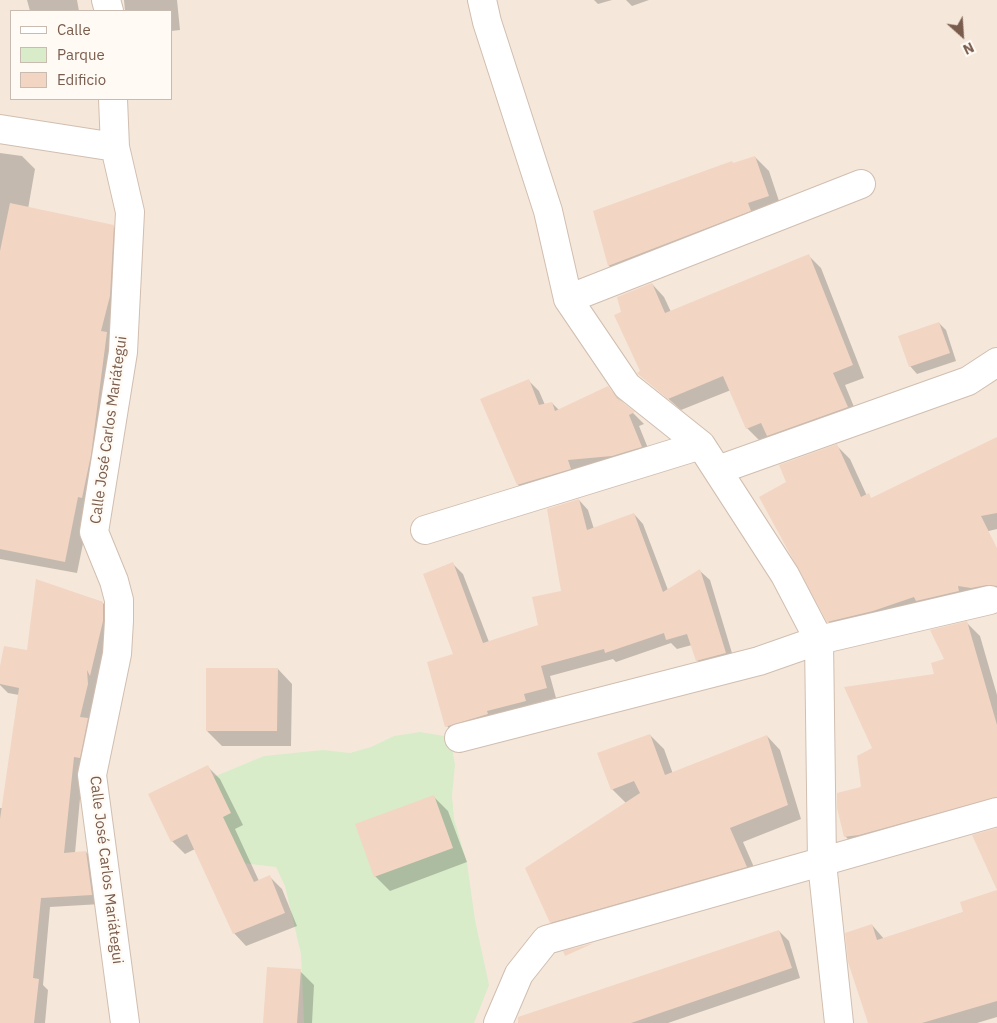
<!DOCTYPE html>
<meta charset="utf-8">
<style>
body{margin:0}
#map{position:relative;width:997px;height:1023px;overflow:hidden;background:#fdf6ec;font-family:"IBM Plex Sans",sans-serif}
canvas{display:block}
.legend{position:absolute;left:10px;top:10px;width:162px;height:90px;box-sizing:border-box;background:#fffaf3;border:1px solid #cabbb1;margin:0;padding:6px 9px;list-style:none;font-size:15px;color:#7a5c4d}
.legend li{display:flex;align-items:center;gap:10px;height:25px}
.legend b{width:25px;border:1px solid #cabbb1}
.north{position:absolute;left:937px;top:10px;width:50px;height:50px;-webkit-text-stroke:4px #fffaf3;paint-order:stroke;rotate:154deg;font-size:14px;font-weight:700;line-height:20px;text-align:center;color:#7a5c4d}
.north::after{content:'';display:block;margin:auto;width:18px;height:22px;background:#7a5c4d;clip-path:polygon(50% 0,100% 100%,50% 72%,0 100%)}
</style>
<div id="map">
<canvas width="997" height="1023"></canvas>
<ul class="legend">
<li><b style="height:6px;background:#fff"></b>Calle</li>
<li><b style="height:14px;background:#d8ecc9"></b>Parque</li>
<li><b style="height:14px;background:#f3d5c3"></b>Edificio</li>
</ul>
<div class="north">N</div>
</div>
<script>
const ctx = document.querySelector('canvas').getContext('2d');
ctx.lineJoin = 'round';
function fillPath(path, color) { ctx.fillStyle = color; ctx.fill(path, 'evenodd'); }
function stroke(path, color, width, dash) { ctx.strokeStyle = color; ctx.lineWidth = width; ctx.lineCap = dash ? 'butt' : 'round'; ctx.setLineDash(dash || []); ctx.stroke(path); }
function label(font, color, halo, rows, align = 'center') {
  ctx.font = font + ' "IBM Plex Sans",sans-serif'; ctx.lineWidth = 4.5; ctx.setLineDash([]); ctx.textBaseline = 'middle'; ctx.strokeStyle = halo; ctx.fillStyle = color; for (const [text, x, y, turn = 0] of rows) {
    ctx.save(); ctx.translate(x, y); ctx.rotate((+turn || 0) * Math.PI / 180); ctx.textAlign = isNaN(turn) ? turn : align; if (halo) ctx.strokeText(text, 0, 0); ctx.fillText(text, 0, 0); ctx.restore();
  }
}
fillPath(new Path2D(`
 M 0,0 L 997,0 L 997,1023 L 0,1023 ZM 11,11 L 171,11 L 171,99 L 11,99 Z`), '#f5e8da');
fillPath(new Path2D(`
 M 420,732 L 450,737 L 455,765 L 452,796 L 454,819 L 467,863 L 475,920 L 489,985 L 474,1023 L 304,1023 L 301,954 L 285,886 L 276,867 L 233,862 L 211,778 L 264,756 L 323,750 L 350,753 L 371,747 L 394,736 Z`), '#d8ecc9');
fillPath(new Path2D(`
 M 27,0 L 77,0 L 79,11 L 30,11 Z
 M 124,0 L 177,0 L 180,30 L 171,31 L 171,11 L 125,11 Z
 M 594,0 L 612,0 L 598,4 Z
 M 626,0 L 649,0 L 632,6 Z
 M 0,153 L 22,156 L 35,169 L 28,209 L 113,226 L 126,239 L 90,509 L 77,573 L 0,559 Z
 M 755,157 L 769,171 L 782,210 L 623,279 L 609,266 L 595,212 Z
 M 809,256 L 821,268 L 864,378 L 845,385 L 859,419 L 780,448 L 769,437 L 760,441 L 747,428 L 731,390 L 681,410 L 639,373 L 641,372 L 623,313 L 652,284 L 664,297 L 671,312 Z
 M 939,323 L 946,330 L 956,361 L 917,374 L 910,366 Z
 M 528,380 L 539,391 L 545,405 L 552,403 L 559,410 L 608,388 L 644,424 L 639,426 L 652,458 L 529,496 L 518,485 Z
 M 997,442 L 997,529 L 836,568 L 997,568 L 997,599 L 842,635 L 828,621 L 788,483 L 837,446 L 850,459 L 867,496 L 872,499 Z
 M 579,500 L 588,510 L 594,529 L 634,514 L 643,524 L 668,590 L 700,571 L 710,580 L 735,663 L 707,670 L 697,660 L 692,645 L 677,649 L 671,643 L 616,662 L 613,659 L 550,676 L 556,698 L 533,704 L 535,710 L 456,736 L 447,726 L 455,655 L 453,564 L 463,574 L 489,642 L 540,626 L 562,592 Z
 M 38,581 L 102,602 L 112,612 L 100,684 L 97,681 L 98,695 L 83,766 L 75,853 L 86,852 L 96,862 L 101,904 L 50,907 L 43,985 L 48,990 L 45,1023 L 0,1023 L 0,808 L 3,808 L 19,695 L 8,693 L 0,685 L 0,672 L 28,651 Z
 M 967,623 L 980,636 L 997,695 L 997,813 L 858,849 L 845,836 L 873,749 L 936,675 Z
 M 278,669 L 292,684 L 291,746 L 222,746 L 207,731 Z
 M 650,735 L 664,749 L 673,774 L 767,736 L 780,750 L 801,819 L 743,842 L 760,881 L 565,936 L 551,922 L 627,804 L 612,789 Z
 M 208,767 L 220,779 L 243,825 L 235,829 L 259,881 L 270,877 L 282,889 L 297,926 L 246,946 L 234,933 L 195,849 L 185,854 L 172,841 Z
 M 433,796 L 448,811 L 467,862 L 390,891 L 375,876 Z
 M 997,891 L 997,1017 L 977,1023 L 869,1023 L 872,925 L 884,939 L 964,912 Z
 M 779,931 L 789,941 L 800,978 L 668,1023 L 527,1023 Z
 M 300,971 L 314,985 L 312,1023 L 264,1023 Z`), '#0003');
fillPath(new Path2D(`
 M 755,156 L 769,196 L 748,203 L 751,211 L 608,266 L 593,211 L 732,161 L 733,163 Z
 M 10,203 L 114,225 L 110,296 L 101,331 L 107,332 L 91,455 L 82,498 L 78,497 L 65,562 L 0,549 L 0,251 Z
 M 809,254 L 853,365 L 833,373 L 848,407 L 767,436 L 761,423 L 746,429 L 723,376 L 668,399 L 639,375 L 637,373 L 640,371 L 614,315 L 621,312 L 617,297 L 652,283 L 665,313 Z
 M 939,322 L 950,353 L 909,367 L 898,336 Z
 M 529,379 L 539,405 L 552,402 L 555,411 L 608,386 L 617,398 L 635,412 L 629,415 L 642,447 L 612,456 L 568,460 L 571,469 L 517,485 L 480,399 Z
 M 997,437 L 997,513 L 981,516 L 997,548 L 997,586 L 987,585 L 971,588 L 958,586 L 959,591 L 916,601 L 914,597 L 873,611 L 827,622 L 759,497 L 786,482 L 779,465 L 837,444 L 861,497 L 869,493 L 871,498 Z
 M 579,499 L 587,530 L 634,513 L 663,592 L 700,569 L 726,653 L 696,661 L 687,634 L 666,640 L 664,633 L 605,653 L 604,649 L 541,666 L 547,688 L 524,694 L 526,701 L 487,711 L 488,714 L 445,727 L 427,662 L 453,654 L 423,574 L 453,562 L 483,643 L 538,625 L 532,597 L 561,591 L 547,509 Z
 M 36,579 L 103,602 L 103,621 L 90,676 L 87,670 L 88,684 L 80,717 L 88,718 L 80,758 L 74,757 L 64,853 L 86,851 L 92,895 L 41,898 L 33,978 L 39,979 L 34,1023 L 0,1023 L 0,819 L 19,688 L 0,684 L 0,666 L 4,646 L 27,650 Z
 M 967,621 L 997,725 L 997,797 L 859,835 L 844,837 L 837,808 L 837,793 L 861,787 L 857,756 L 872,748 L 844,687 L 934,674 L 931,663 L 944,659 L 930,630 Z
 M 206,668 L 278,668 L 277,731 L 206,731 Z
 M 650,734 L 665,775 L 767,735 L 788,805 L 730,828 L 747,867 L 550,923 L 525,868 L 640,793 L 634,781 L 611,790 L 597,753 Z
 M 208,765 L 231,813 L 223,817 L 254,882 L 270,875 L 285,913 L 233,934 L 187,834 L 171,842 L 148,794 Z
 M 434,795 L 453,848 L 374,877 L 355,824 Z
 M 997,828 L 997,1001 L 922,1023 L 868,1023 L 848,962 L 845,933 L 872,924 L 877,940 L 963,912 L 960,902 L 997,890 L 972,835 Z
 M 779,930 L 792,968 L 631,1023 L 518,1023 L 518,1017 Z
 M 594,943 L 565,956 L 563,951 Z
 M 267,967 L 301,969 L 297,1023 L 263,1023 Z`), '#f3d5c3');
const minor = new Path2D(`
 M 106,0 L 109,11
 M 482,0 L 487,22 L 548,211 L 568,299 L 627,386 L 701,445 L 785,575 L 819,640 L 822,863 L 839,1023
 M 113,99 L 115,147 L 130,212 L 123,352 L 94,532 L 114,581 L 119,600 L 119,621 L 117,654 L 92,775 L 125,1023
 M 0,129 L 115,147
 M 568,299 L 861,184
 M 718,470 L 968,381 L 997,362
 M 425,530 L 701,445
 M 459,738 L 759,661 L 819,640 L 990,600
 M 498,1023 L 519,974 L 546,940 L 997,812`);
stroke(minor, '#d1beb0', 30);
stroke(minor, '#fff', 28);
label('15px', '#7a5c4d', '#fffaf3', [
 ["Calle José Carlos Mariátegui",109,430,-82],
 ["Calle José Carlos Mariátegui",106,870,83]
]);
</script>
